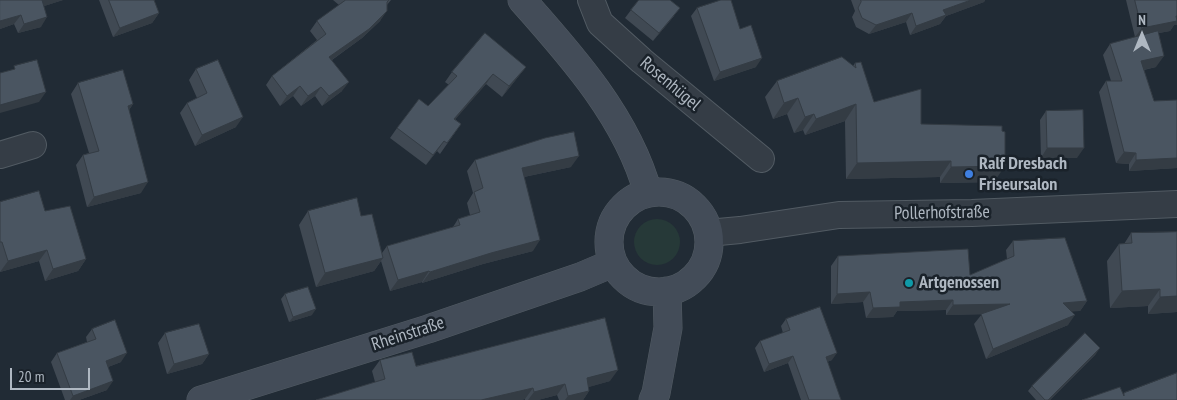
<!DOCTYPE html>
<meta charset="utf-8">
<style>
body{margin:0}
#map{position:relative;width:1177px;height:400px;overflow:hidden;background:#212b35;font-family:"PT Sans Narrow",sans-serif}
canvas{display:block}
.north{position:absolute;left:1117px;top:10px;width:50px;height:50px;-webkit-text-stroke:4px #1a222a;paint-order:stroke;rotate:0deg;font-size:14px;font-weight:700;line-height:20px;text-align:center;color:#afb8c2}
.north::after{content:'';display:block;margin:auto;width:18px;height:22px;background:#afb8c2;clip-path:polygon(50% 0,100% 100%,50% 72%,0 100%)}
.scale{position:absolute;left:10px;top:368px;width:80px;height:22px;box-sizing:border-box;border:2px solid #afb8c2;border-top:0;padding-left:6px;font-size:15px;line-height:18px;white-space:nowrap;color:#afb8c2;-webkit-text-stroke:4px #1a222a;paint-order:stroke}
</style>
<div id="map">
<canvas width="1177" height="400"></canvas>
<div class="north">N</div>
<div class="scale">20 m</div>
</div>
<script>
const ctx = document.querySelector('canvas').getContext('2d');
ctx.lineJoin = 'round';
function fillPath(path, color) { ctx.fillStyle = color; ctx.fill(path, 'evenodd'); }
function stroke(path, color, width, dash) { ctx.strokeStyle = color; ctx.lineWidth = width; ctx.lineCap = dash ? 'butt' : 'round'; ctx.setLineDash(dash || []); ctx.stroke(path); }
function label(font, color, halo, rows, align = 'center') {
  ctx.font = font + ' "PT Sans Narrow",sans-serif'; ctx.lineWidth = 5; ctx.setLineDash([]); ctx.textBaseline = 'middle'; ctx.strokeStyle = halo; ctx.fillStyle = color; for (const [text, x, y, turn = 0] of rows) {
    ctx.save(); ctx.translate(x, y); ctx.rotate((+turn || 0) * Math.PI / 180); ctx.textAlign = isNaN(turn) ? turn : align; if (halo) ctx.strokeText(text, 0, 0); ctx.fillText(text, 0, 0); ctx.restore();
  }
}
fillPath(new Path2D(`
 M634 242a23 23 0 1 1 46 0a23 23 0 1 1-46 0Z`), '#263938');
const street = new Path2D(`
 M 591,0 L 600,23 L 642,61 L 761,159
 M 0,155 L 33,145
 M 708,233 L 740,230 L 839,215 L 972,213 L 1177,204`);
const secondary = new Path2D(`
 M 522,0 C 572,56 628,119 648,193
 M609 242a50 50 0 1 1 100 0a50 50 0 1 1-100 0Z
 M 201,400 L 428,329 L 580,277 L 613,263
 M 653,400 L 656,393 L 668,328 L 667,291`);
stroke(street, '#525b63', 28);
stroke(secondary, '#525b63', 29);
stroke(street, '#353d46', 26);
stroke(secondary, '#434c58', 28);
fillPath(new Path2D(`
 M 0,0 L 63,0 L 44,6 L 41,27 L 18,33 L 14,24 L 0,29 Z
 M 99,0 L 154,0 L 159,13 L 152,23 L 113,37 Z
 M 333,0 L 391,0 L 387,5 L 380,21 L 362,38 L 332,60 L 342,91 L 322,106 L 315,96 L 301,106 L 293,96 L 280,106 L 266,85 L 272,76 L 317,40 L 310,31 L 317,21 L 339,5 Z
 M 851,0 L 985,0 L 984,2 L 946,16 L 940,24 L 910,35 L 906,22 L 869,34 L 856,27 L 852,17 L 855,11 Z
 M 1126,0 L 1177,0 L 1177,25 L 1174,25 L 1170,31 L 1159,33 L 1156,67 L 1144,70 L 1154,101 L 1177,100 L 1177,168 L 1129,171 L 1129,164 L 1116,163 L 1099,92 L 1106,81 L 1111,81 L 1103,55 L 1110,44 L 1135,37 Z
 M 697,8 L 740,29 L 756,67 L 714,81 L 691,16 Z
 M 631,10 L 674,16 L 653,41 L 625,18 Z
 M 855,63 L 874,102 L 921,124 L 994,182 L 940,183 L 940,177 L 846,179 L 845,121 L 805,135 L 803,130 L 794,133 L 787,114 L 773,119 L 765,97 L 777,81 L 853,66 Z
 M 526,67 L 502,97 L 486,84 L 455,119 L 461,124 L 440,154 L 437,151 L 426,165 L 390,138 L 397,128 L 428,106 L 449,85 L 445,82 L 452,72 Z
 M 196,69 L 236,127 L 195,146 L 180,113 L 187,103 L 197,98 L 189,80 Z
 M 78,83 L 133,104 L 129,110 L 141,193 L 87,207 L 76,165 L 83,155 L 89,153 L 71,94 Z
 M 1046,111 L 1077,158 L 1041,158 L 1040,120 Z
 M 475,160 L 571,167 L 524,177 L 533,251 L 483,264 L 422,283 L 422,282 L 390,291 L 381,261 L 374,271 L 316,287 L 299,225 L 308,211 L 361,216 L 382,253 L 387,246 L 453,227 L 458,219 L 470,215 L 467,203 L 473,193 L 467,171 Z
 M 0,202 L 45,211 L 86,259 L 78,271 L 45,281 L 39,261 L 0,272 Z
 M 1131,233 L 1177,312 L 1148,314 L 1148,306 L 1110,308 L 1107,261 L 1119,244 L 1124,244 Z
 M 1013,241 L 1087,301 L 1080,311 L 1072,311 L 1068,325 L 986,359 L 974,324 L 982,314 L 946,315 L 946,310 L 897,311 L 893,317 L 866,318 L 863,302 L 831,304 L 831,266 L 838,256 L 970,275 L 1007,259 L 1006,250 Z
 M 285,294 L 312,315 L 289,322 L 281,299 Z
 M 786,319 L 832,360 L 827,362 L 841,400 L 801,400 L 788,363 L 764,372 L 755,348 L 760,341 L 783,333 L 781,326 Z
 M 92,329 L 121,362 L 108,367 L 107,390 L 79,400 L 65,400 L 51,362 L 57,353 L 87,342 L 86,337 Z
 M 165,333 L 209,354 L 202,364 L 167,374 L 158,343 Z
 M 1096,354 L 1050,400 L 1036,400 L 1028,391 L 1032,386 Z
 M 380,360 L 416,366 L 610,381 L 588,387 L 589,391 L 583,400 L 559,400 L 557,395 L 538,400 L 525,400 L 525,399 L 521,400 L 316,400 L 375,382 L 372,371 Z`), '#404953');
fillPath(new Path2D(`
 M 41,0 L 63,0 L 35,9 Z
 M 971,0 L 985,0 L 984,2 L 946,16 L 940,24 L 910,35 L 916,26 L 943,10 Z
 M 680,8 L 674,16 L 653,41 L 659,33 Z
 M 387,11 L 380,21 L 362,38 L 323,66 L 329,57 Z
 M 159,13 L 152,23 L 113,37 L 120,28 Z
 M 912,13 L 906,22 L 869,34 L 876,25 Z
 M 21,15 L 14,24 L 0,29 L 0,21 Z
 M 1176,16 L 1177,16 L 1177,25 L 1174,25 L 1170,31 L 1135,37 L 1142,28 Z
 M 47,17 L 41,27 L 18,33 L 24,24 Z
 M 1164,56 L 1156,67 L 1133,72 L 1141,61 Z
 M 762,58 L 756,67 L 714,81 L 720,72 Z
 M 526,67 L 502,97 L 509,86 Z
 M 493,74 L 486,84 L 447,129 L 454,119 Z
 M 349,82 L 342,91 L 322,106 L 329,96 Z
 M 300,86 L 293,96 L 280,106 L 287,96 Z
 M 321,87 L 315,96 L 301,106 L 308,96 Z
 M 46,92 L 39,102 L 0,113 L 0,105 Z
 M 798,98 L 787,114 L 773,119 L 784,103 Z
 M 133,104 L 126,114 L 128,106 Z
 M 856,104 L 845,121 L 805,135 L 816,119 Z
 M 814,114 L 803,130 L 794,133 L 805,117 Z
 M 243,117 L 236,127 L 195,146 L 202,135 Z
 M 444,141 L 437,151 L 426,165 L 433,155 Z
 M 1047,148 L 1084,148 L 1077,158 L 1041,158 Z
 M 1124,152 L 1136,153 L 1129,164 L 1116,163 Z
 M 579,156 L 571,167 L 514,179 L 522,168 Z
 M 1177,158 L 1177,168 L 1129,171 L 1136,160 Z
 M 951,161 L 940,177 L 846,179 L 857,163 Z
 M 1005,166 L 994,182 L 940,183 L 951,167 Z
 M 148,182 L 141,193 L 87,207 L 94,197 Z
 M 540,240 L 533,251 L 483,264 L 422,283 L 430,272 L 491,253 Z
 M 47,250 L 39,261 L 0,272 L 8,261 Z
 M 383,258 L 374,271 L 316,287 L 325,273 Z
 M 86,259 L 78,271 L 45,281 L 53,269 Z
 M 429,271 L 422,282 L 390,291 L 398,280 Z
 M 1160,289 L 1148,306 L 1110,308 L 1122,291 Z
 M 870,292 L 863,302 L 831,304 L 837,294 Z
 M 1177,296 L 1177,312 L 1148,314 L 1160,297 Z
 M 953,300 L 946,310 L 897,311 L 893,317 L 866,318 L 873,308 L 900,302 Z
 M 1087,301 L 1080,311 L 1056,313 L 1063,303 Z
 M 1010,304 L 1003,314 L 946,315 L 953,305 Z
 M 316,309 L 312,315 L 289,322 L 293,317 Z
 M 1075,315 L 1068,325 L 986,359 L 993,349 Z
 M 1100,348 L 1096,354 L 1050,400 L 1048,400 Z
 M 127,353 L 121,362 L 100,370 L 106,361 Z
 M 837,353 L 832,360 L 821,364 L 826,357 Z
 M 209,354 L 202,364 L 167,374 L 174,364 Z
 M 793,356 L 788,363 L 764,372 L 769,364 Z
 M 618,370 L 610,381 L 579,390 L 587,378 Z
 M 113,381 L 107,390 L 79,400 L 70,400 L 73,396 Z
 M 565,384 L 557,395 L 538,400 L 528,400 L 534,392 Z
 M 533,388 L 525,399 L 521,400 L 481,400 Z
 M 589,391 L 583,400 L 565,400 L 568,396 Z`), '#343c44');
const building = new Path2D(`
 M 0,0 L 42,0 L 47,17 L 24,24 L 21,15 L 0,21 Z
 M 109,0 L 154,0 L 159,13 L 120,28 Z
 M 346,0 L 389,0 L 387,2 L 387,11 L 369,29 L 329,57 L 349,82 L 329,96 L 321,87 L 308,96 L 300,86 L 287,96 L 272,76 L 326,34 L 317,21 Z
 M 639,0 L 670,0 L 680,8 L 659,33 L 631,10 Z
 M 721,0 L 731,0 L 740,29 L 751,25 L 762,58 L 720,72 L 697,8 Z
 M 861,0 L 971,0 L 943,10 L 946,15 L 916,26 L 912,13 L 876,25 L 862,18 L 858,8 L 861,2 Z
 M 1135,0 L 1177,0 L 1177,16 L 1176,16 L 1177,21 L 1142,28 Z
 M 1158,31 L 1164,56 L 1141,61 L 1154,101 L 1177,100 L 1177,158 L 1136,160 L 1136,153 L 1124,152 L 1106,81 L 1122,81 L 1110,44 Z
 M 485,33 L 526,67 L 509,86 L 493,74 L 454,119 L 461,124 L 447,143 L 444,141 L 433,155 L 397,128 L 419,99 L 428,106 L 457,76 L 452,72 Z
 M 842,57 L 856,68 L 855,63 L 861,62 L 874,102 L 921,89 L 921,124 L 1002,126 L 1002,131 L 1005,132 L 1005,166 L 951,167 L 951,161 L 857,163 L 856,104 L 816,119 L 814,114 L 805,117 L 798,98 L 784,103 L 777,81 Z
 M 37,60 L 46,92 L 0,105 L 0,73 L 15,69 L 14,66 Z
 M 218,60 L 243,117 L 202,135 L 187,103 L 207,93 L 196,69 Z
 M 123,70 L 133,104 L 128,106 L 148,182 L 94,197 L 83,155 L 99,151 L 78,83 Z
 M 1083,110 L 1084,148 L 1047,148 L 1046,111 Z
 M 574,132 L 579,156 L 522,168 L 540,240 L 491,253 L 430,272 L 429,271 L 398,280 L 387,246 L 460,225 L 458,219 L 480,212 L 474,192 L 483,188 L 475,160 L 545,138 Z
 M 39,191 L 45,211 L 70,206 L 86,259 L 53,269 L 47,250 L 8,261 L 2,242 L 0,242 L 0,202 Z
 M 357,198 L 361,216 L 372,214 L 383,258 L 325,273 L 308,211 Z
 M 1177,232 L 1177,296 L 1160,297 L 1160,289 L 1122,291 L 1119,244 L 1132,243 L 1131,233 Z
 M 1065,238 L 1087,301 L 1063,303 L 1075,315 L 993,349 L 981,314 L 1010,304 L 953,305 L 953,300 L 900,302 L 900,307 L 873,308 L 870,292 L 837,294 L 838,256 L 968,249 L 970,275 L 1014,256 L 1013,241 Z
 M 308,287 L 316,309 L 293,317 L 285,294 Z
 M 820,307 L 837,353 L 826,357 L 841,400 L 809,400 L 793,356 L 769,364 L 760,341 L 790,330 L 786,319 Z
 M 605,318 L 618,370 L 587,378 L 589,391 L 568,396 L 565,384 L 534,392 L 533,388 L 481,400 L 316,400 L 385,379 L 380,360 L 412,352 L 416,366 Z
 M 115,320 L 127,353 L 106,361 L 113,381 L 73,396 L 57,353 L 96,339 L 92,329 Z
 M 199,324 L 209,354 L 174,364 L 165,333 Z
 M 1085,333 L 1100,348 L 1048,400 L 1045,400 L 1032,386 Z
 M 1177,373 L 1177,400 L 1082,400 L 1120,387 L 1124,396 L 1124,393 Z`);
fillPath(building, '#4a5561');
stroke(building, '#343c44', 1);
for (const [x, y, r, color] of [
 [969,174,5,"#3f7fe0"],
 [909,283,5,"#0f9aa8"]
]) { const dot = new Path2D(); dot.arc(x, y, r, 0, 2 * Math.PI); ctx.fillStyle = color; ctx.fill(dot); stroke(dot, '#1a222a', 2); }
label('18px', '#afb8c2', '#1a222a', [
 ["Rosenhügel",670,84,40],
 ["Pollerhofstraße",942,213,-1],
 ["Rheinstraße",408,334,-18]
]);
label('bold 18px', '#afb8c2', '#1a222a', [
 ["Ralf Dresbach",979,164],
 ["Friseursalon",979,185],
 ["Artgenossen",919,283]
], 'left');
</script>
